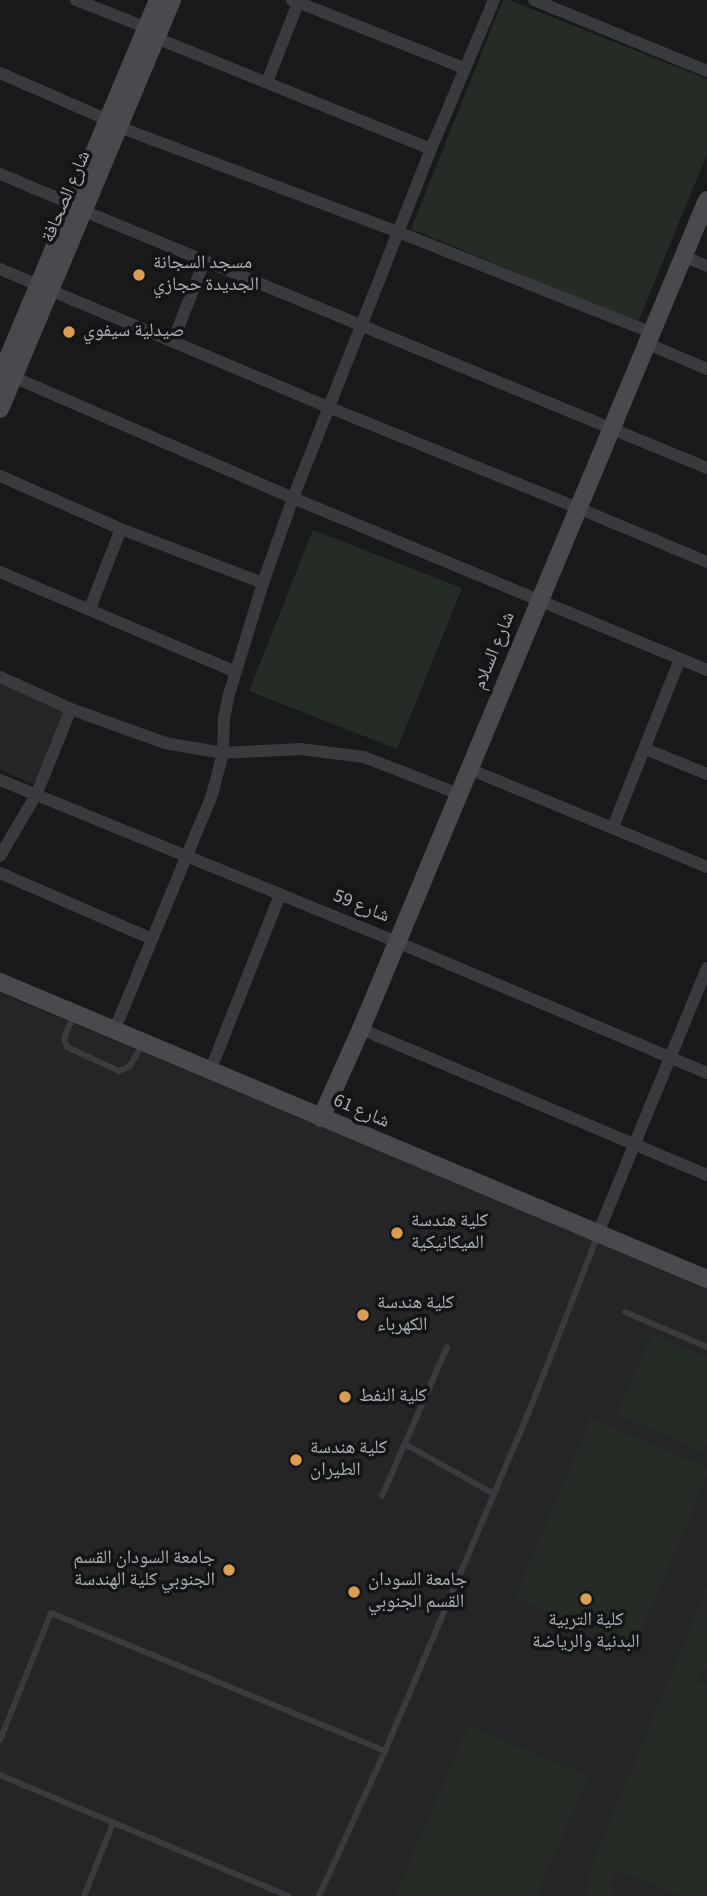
<!DOCTYPE html>
<meta charset="utf-8">
<style>
body{margin:0}
canvas{display:block;background:#18191a}
</style>
<canvas width="707" height="1896"></canvas>
<script>
const ctx = document.querySelector('canvas').getContext('2d');
ctx.lineJoin = 'round';
function fillPath(path, color) { ctx.fillStyle = color; ctx.fill(path, 'evenodd'); }
function stroke(path, color, width, dash) { ctx.strokeStyle = color; ctx.lineWidth = width; ctx.lineCap = dash ? 'butt' : 'round'; ctx.setLineDash(dash || []); ctx.stroke(path); }
function label(font, color, halo, rows, align = 'center') {
  ctx.font = font + ' "Source Sans 3","Noto Naskh Arabic",sans-serif'; ctx.lineWidth = 7; ctx.setLineDash([]); ctx.textBaseline = 'middle'; ctx.strokeStyle = halo; ctx.fillStyle = color; for (const [text, x, y, turn = 0] of rows) {
    ctx.save(); ctx.translate(x, y); ctx.rotate((+turn || 0) * Math.PI / 180); ctx.textAlign = isNaN(turn) ? turn : align; if (halo) ctx.strokeText(text, 0, 0); ctx.fillText(text, 0, 0); ctx.restore();
  }
}
fillPath(new Path2D(`
 M 0,681 L 66,710 L 35,785 L 0,770 Z
 M 0,993 L 707,1287 L 707,1896 L 0,1896 Z`), '#252527');
fillPath(new Path2D(`
 M 503,0 L 509,0 L 707,79 L 707,154 L 638,322 L 411,229 Z
 M 313,530 L 462,588 L 397,749 L 249,691 Z
 M 652,1334 L 707,1358 L 707,1443 L 703,1452 L 617,1414 Z
 M 591,1418 L 707,1468 L 707,1476 L 634,1649 L 515,1598 Z
 M 707,1588 L 707,1666 L 696,1680 L 707,1685 L 707,1896 L 680,1896 L 617,1870 L 612,1880 L 614,1896 L 587,1896 L 589,1872 Z
 M 468,1726 L 588,1776 L 536,1896 L 395,1896 Z`), '#252c25');
stroke(new Path2D(`
 M 73,1016 L 64,1039 L 67,1047 L 119,1071 L 130,1066 L 143,1043
 M 625,1312 L 707,1347
 M 405,1444 L 494,1494
 M 382,1496 L 447,1347
 M 0,1740 L 51,1613 L 385,1751 L 530,1409 L 598,1235
 M 0,1775 L 288,1896
 M 84,1896 L 113,1823
 M 319,1896 L 385,1751`), '#3a3b3f', 6);
stroke(new Path2D(`
 M 76,0 L 147,28
 M 292,0 L 464,68
 M 534,0 L 707,71
 M 156,38 L 431,149
 M 0,73 L 108,120
 M 267,82 L 298,3
 M 119,127 L 398,232 L 650,332
 M 0,174 L 72,204
 M 84,211 L 707,468
 M 683,256 L 707,266
 M 0,269 L 328,407 L 578,508 L 707,562
 M 173,341 L 204,262
 M 646,343 L 707,369
 M 13,377 L 293,498 L 707,670
 M 0,476 L 121,529 L 263,583
 M 0,572 L 236,672
 M 90,608 L 121,529
 M 0,677 L 71,709 L 165,743 L 223,753 L 300,749 L 364,757 L 459,794
 M 645,749 L 707,774
 M 469,769 L 707,867
 M 0,780 L 397,942 L 707,1073
 M 613,827 L 680,659
 M 0,856 L 36,795 L 71,709
 M 0,873 L 152,939
 M 361,1029 L 707,1175
 M 114,1031 L 212,795 L 223,753 L 224,718 L 229,694 L 263,583 L 293,498 L 431,149 L 494,0
 M 210,1071 L 280,895
 M 598,1233 L 707,968`), '#3a3b3f', 12);
stroke(new Path2D(`
 M 0,377 L 158,0
 M 0,409 L 172,0
 M 0,982 L 707,1279
 M 321,1118 L 361,1029 L 707,200`), '#484a4e', 18);
for (const [x, y, r, color] of [
 [139,275,7,"#dd9c4e"],
 [69,332,7,"#dd9c4e"],
 [397,1233,7,"#dd9c4e"],
 [363,1315,7,"#dd9c4e"],
 [345,1397,7,"#dd9c4e"],
 [296,1460,7,"#dd9c4e"],
 [229,1570,7,"#dd9c4e"],
 [354,1592,7,"#dd9c4e"],
 [586,1599,7,"#dd9c4e"]
]) { const dot = new Path2D(); dot.arc(x, y, r, 0, 2 * Math.PI); ctx.fillStyle = color; ctx.fill(dot); stroke(dot, '#131415', 2.5); }
label('19px', '#acb1b8', '#131415', [
 ["شارع الصحافة",67,197,-67],
 ["شارع السلام",495,651,-68],
 ["شارع 59",361,907,22],
 ["شارع 61",361,1112,23]
]);
label('19px', '#acb1b8', '#131415', [
 ["مسجد السجانة",153,264],
 ["الجديدة حجازي",153,286],
 ["صيدلية سيفوي",83,332],
 ["كلية هندسة",411,1222],
 ["الميكانيكية",411,1244],
 ["كلية هندسة",377,1304],
 ["الكهرباء",377,1326],
 ["كلية النفط",359,1397],
 ["كلية هندسة",310,1449],
 ["الطيران",310,1471],
 ["جامعة السودان القسم",215,1559,"right"],
 ["الجنوبي كلية الهندسة",215,1581,"right"],
 ["جامعة السودان",368,1581],
 ["القسم الجنوبي",368,1603],
 ["كلية التربية",586,1621,"center"],
 ["البدنية والرياضة",586,1643,"center"]
], 'left');
</script>
